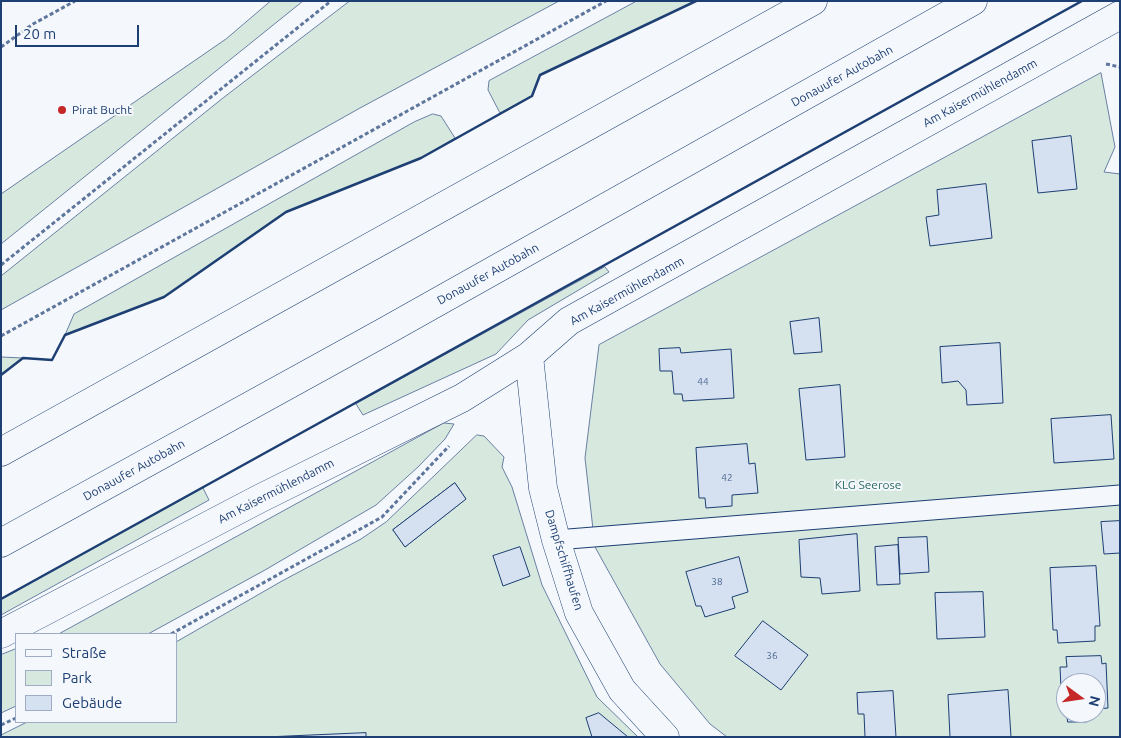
<!DOCTYPE html>
<meta charset="utf-8">
<style>
body{margin:0}
#map{position:relative;width:1121px;height:738px;overflow:hidden;background:#f4f7fb;font-family:Ubuntu,sans-serif}
canvas{display:block}
.frame{position:absolute;inset:0;border:2px solid #1d3f73;pointer-events:none}
.legend{position:absolute;left:15px;top:633px;width:162px;height:90px;box-sizing:border-box;background:#f4f7fb;border:1px solid #9eadc5;margin:0;padding:6px 9px;list-style:none;font-size:15px;color:#1d3f73}
.legend li{display:flex;align-items:center;gap:10px;height:25px}
.legend b{width:25px;border:1px solid #9eadc5}
.north{position:absolute;left:1056px;top:673px;width:50px;height:50px;box-sizing:border-box;background:#f4f7fb;border:1px solid #9eadc5;border-radius:50%;rotate:104deg;font-size:14px;font-weight:700;line-height:20px;text-align:center;color:#1d3f73}
.north::after{content:'';display:block;margin:auto;width:18px;height:22px;background:#c62828;clip-path:polygon(50% 0,100% 100%,50% 72%,0 100%)}
.scale{position:absolute;left:15px;top:25px;width:124px;height:22px;box-sizing:border-box;border:2px solid #1d3f73;border-top:0;padding-left:6px;font-size:15px;line-height:18px;white-space:nowrap;color:#1d3f73;-webkit-text-stroke:4px #f4f7fb;paint-order:stroke}
</style>
<div id="map">
<canvas width="1121" height="738"></canvas>
<div class="frame"></div>
<ul class="legend">
<li><b style="height:6px;background:#f4f7fb"></b>Straße</li>
<li><b style="height:14px;background:#d7e8df"></b>Park</li>
<li><b style="height:14px;background:#d5e0f0"></b>Gebäude</li>
</ul>
<div class="north">N</div>
<div class="scale">20 m</div>
</div>
<script>
const ctx = document.querySelector('canvas').getContext('2d');
ctx.lineJoin = 'round';
function fillPath(path, color) { ctx.fillStyle = color; ctx.fill(path, 'evenodd'); }
function stroke(path, color, width, dash) { ctx.strokeStyle = color; ctx.lineWidth = width; ctx.lineCap = dash ? 'butt' : 'round'; ctx.setLineDash(dash || []); ctx.stroke(path); }
function label(font, color, halo, rows, align = 'center') {
  ctx.font = font + ' Ubuntu,sans-serif'; ctx.lineWidth = 4; ctx.setLineDash([]); ctx.textBaseline = 'middle'; ctx.strokeStyle = halo; ctx.fillStyle = color; for (const [text, x, y, turn = 0] of rows) {
    ctx.save(); ctx.translate(x, y); ctx.rotate((+turn || 0) * Math.PI / 180); ctx.textAlign = isNaN(turn) ? turn : align; if (halo) ctx.strokeText(text, 0, 0); ctx.fillText(text, 0, 0); ctx.restore();
  }
}
const green = new Path2D(`
 M 271,1 L 303,1 L 1,244 L 1,194 L 226,39 Z
 M 350,1 L 559,1 L 360,108 L 1,310 L 1,276 L 223,98 Z
 M 637,1 L 696,1 L 540,75 L 532,96 L 500,113 L 488,90 L 489,81 Z
 M 1101,73 L 1115,147 L 1104,172 L 1120,174 L 1120,737 L 727,737 L 710,724 L 660,664 L 595,547 L 585,458 L 599,345 ZM 1066,683 L 1096,683 L 1096,713 L 1066,713 Z
 M 433,114 L 441,116 L 455,138 L 421,158 L 286,212 L 164,297 L 65,335 L 74,314 L 414,122 Z
 M 605,267 L 609,272 L 528,320 L 496,354 L 363,415 L 356,404 Z
 M 1,357 L 23,358 L 1,375 Z
 M 444,423 L 454,424 L 445,439 L 418,467 L 376,505 L 265,570 L 148,634 L 59,634 Z
 M 477,435 L 484,436 L 504,457 L 502,467 L 512,487 L 542,585 L 597,697 L 638,737 L 1,737 L 1,735 L 27,722 L 176,722 L 176,642 L 282,581 L 361,539 L 386,522 ZM 455,483 L 466,499 L 405,547 L 393,530 Z
 M 203,488 L 209,500 L 1,615 L 1,599 Z
 M 16,649 L 16,706 L 1,713 L 1,655 Z`);
fillPath(green, '#d7e8df');
stroke(green, '#687fa3', 1);
const building = new Path2D(`
 M 1071,136 L 1077,189 L 1038,193 L 1032,141 Z
 M 986,184 L 992,238 L 930,246 L 926,217 L 939,215 L 937,190 Z
 M 819,318 L 822,352 L 794,354 L 790,322 Z
 M 1000,343 L 1003,403 L 967,405 L 966,390 L 958,381 L 942,383 L 940,347 Z
 M 680,348 L 681,353 L 731,349 L 734,398 L 683,401 L 682,394 L 674,394 L 672,371 L 660,371 L 659,349 Z
 M 840,385 L 845,457 L 806,460 L 799,389 Z
 M 1111,415 L 1114,459 L 1054,463 L 1051,419 Z
 M 747,444 L 749,464 L 755,463 L 758,493 L 732,495 L 732,506 L 706,508 L 705,498 L 699,498 L 696,448 Z
 M 455,483 L 466,499 L 405,547 L 393,530 Z
 M 1120,521 L 1120,553 L 1104,554 L 1101,522 Z
 M 857,534 L 860,591 L 822,594 L 820,578 L 801,577 L 799,540 Z
 M 927,537 L 929,572 L 900,574 L 898,538 Z
 M 898,545 L 900,584 L 877,585 L 875,547 Z
 M 520,547 L 530,576 L 503,586 L 493,556 Z
 M 739,557 L 748,592 L 732,597 L 735,608 L 705,617 L 701,606 L 696,606 L 686,572 Z
 M 1096,566 L 1100,626 L 1095,626 L 1095,641 L 1058,643 L 1057,630 L 1053,630 L 1050,568 Z
 M 983,592 L 985,637 L 937,639 L 935,593 Z
 M 763,621 L 808,655 L 781,690 L 735,656 Z
 M 1101,656 L 1102,664 L 1106,663 L 1108,708 L 1096,709 L 1096,683 L 1066,683 L 1066,711 L 1062,710 L 1060,667 L 1067,667 L 1066,657 Z
 M 1008,690 L 1011,737 L 950,737 L 948,695 Z
 M 893,691 L 896,737 L 865,737 L 864,714 L 858,714 L 857,693 Z
 M 599,713 L 628,737 L 592,737 L 586,718 Z
 M 1067,713 L 1086,713 L 1086,722 L 1068,722 Z
 M 366,733 L 366,737 L 266,737 Z`);
fillPath(building, '#d5e0f0');
stroke(building, '#1d3f73', 1);
const service = new Path2D(`
 M 556,540 L 1120,495`);
const minor = new Path2D(`
 M 529,356 L 543,488 L 556,540 L 579,613 L 622,690 L 665,737
 M 1,634 L 259,499 L 462,398 L 529,356 L 569,321 L 1120,15`);
const motorway = new Path2D(`
 M 1,452 L 813,1
 M 1,543 L 384,332 L 973,1`);
stroke(service, '#1d3f73', 21);
stroke(minor, '#1d3f73', 29);
stroke(motorway, '#1d3f73', 29);
stroke(new Path2D(`
 M 1,47 L 33,24 L 75,1
 M 1106,64 L 1120,67
 M 1,265 L 331,1
 M 1,336 L 606,1
 M 171,634 L 382,517 L 449,446
 M 1,725 L 16,718`), '#5e769c', 3, [4, 2.5]);
stroke(service, '#f4f7fb', 19);
stroke(minor, '#f4f7fb', 28);
stroke(motorway, '#f4f7fb', 28);
stroke(new Path2D(`
 M 1,375 L 23,358 L 52,360 L 65,335 L 164,297 L 286,212 L 421,158 L 532,96 L 540,75 L 696,1
 M 1,599 L 1082,1`), '#1d3f73', 2.5);
for (const [x, y, r, color] of [
 [62,110,5,"#c62828"]
]) { const dot = new Path2D(); dot.arc(x, y, r, 0, 2 * Math.PI); ctx.fillStyle = color; ctx.fill(dot); stroke(dot, '#f4f7fb', 2); }
label('10px', '#4b6792', null, [
 ["44",703,382],
 ["42",727,478],
 ["38",717,582],
 ["36",772,656]
]);
label('12px', '#1d3f73', '#f4f7fb', [
 ["Donauufer Autobahn",842,76,-29],
 ["Am Kaisermühlendamm",980,93,-29],
 ["Donauufer Autobahn",488,274,-29],
 ["Am Kaisermühlendamm",627,291,-29],
 ["Donauufer Autobahn",134,470,-29],
 ["Am Kaisermühlendamm",276,491,-27],
 ["Dampfschiffhaufen",564,560,73]
]);
label('12px', '#1d3f73', '#f4f7fb', [
 ["Pirat Bucht",72,110]
], 'left');
label('12px', '#2c6c60', '#f4f7fb', [
 ["KLG Seerose",868,485]
]);
</script>
